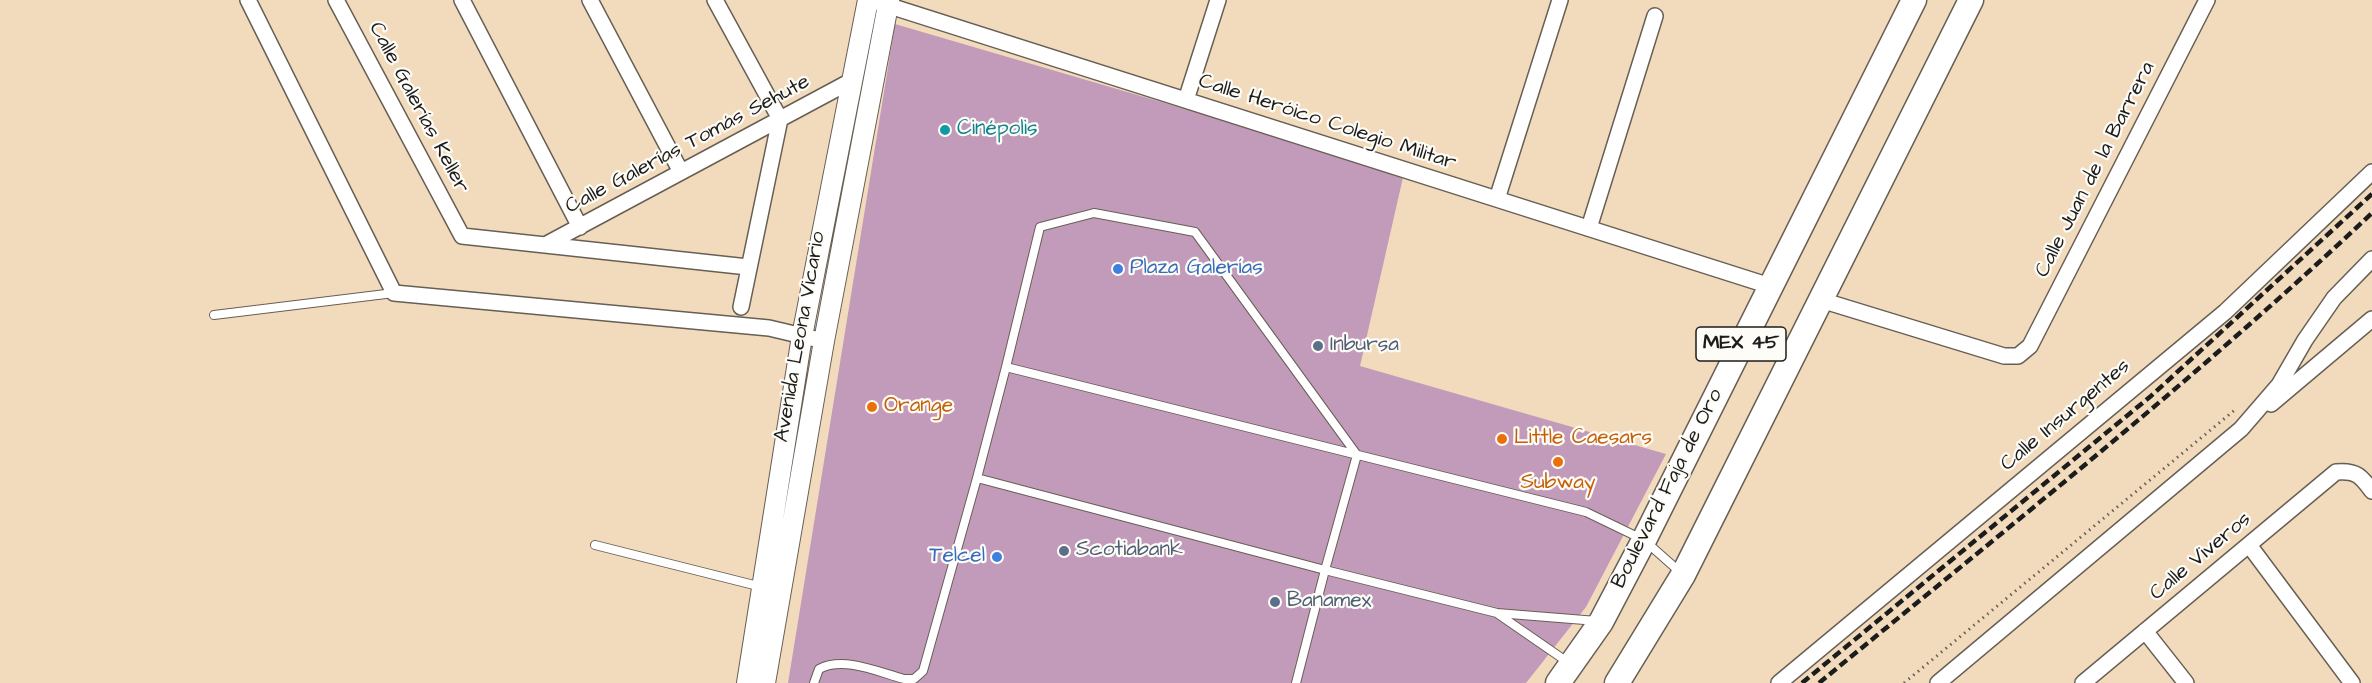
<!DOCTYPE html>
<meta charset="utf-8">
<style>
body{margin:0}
canvas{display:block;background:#f2dbbc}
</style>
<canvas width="2372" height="683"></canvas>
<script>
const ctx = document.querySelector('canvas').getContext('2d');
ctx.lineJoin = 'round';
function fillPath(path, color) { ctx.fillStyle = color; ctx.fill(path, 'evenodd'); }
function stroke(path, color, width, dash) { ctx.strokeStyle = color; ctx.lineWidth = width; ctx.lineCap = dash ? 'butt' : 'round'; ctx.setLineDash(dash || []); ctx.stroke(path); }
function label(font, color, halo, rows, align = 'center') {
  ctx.font = font + ' "Architects Daughter",sans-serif'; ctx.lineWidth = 4.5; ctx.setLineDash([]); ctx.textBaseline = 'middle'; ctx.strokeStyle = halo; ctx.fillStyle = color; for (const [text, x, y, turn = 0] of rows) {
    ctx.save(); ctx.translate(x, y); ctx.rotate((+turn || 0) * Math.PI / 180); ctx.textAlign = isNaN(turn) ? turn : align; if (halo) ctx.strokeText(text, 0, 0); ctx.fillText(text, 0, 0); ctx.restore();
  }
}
fillPath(new Path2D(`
 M 895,24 L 1404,173 L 1360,366 L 1666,454 L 1586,607 L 1526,683 L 788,683 Z`), '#c39bba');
const service = new Path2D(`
 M 214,315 L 394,293
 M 1006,367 L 977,478 L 1325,570 L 1357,455 L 1195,232 L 1094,213 L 1040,227 L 1006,367 L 1586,512 L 1644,540 L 1680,572
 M 595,545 L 762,587
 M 1498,614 L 1569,663
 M 814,683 L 819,669 C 844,656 878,672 904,679 L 914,679 L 923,671 L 977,478
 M 1296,683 L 1325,570 L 1497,613 L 1597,621`);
const minor = new Path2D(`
 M 248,0 L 394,293 L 769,328 L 824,341
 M 336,0 L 462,236 L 748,267
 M 462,0 L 580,227
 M 590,0 L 681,172
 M 715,0 L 780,119 L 741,307
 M 871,0 L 1770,286
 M 1186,100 L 1218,0
 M 1497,199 L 1560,0
 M 1589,228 L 1655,16
 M 545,245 L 851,81
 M 1821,300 L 2004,356 L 2018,356 L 2030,346 L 2207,0
 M 2271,404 L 2372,319
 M 2249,545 L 2352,683
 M 2145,631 L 2186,683
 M 1779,683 L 2225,312 L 2372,172
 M 1938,683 L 2241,429 L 2279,385 L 2305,340 L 2334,298 L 2372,259
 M 2083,683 L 2336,472 C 2356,470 2361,476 2372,491`);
const tertiary = new Path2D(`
 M 747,683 L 802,336 L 868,0
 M 765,683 L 824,341 L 889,0`);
const primary = new Path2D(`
 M 1558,683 L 1601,622 L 1644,540 L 1914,0
 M 1617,683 L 1683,575 L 1971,0`);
stroke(service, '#675f54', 10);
stroke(minor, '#675f54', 18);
stroke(tertiary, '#675f54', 22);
stroke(primary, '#675f54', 27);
stroke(new Path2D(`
 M 1904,683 L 2236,409`), '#675f54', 3, [1.5, 4.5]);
stroke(service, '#fff', 8);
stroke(minor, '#fff', 15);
stroke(tertiary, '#fff', 20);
stroke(primary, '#fff', 24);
stroke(new Path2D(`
 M 1802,683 L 2151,396 L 2372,194
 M 1819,683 C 2006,529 2196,379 2372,213`), '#1c1c1c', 4.5, [9, 4.5]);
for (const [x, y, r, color] of [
 [945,130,6,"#0f9aa8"],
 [1118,269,6,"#3f7fe0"],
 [1318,346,6,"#5c6f8a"],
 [872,407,6,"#e8710a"],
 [1502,439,6,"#e8710a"],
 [1558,462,6,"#e8710a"],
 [1064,551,6,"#5c6f8a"],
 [997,557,6,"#3f7fe0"],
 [1275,602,6,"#5c6f8a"]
]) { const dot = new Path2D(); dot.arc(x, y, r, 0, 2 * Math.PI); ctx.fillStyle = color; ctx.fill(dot); stroke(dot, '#fdfcf7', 2); }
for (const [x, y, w] of [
 [1741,344,90]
]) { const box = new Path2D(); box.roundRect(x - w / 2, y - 17, w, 34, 4.5); ctx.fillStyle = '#fdfcf7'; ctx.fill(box); stroke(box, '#1c1c1c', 1.5); }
label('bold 20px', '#1c1c1c', null, [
 ["MEX 45",1741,344]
]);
label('21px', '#1c1c1c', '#fdfcf7', [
 ["Calle Galerías Keller",418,108,62],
 ["Calle Heróico Colegio Militar",1327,123,18],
 ["Calle Galerías Tomás Sehute",688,145,-28],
 ["Calle Juan de la Barrera",2096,170,-63],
 ["Avenida Leona Vicario",801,337,-80],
 ["Calle Insurgentes",2066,416,-40],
 ["Boulevard Faja de Oro",1668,489,-63],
 ["Calle Viveros",2201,557,-40]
]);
label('21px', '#0d838f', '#fdfcf7', [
 ["Cinépolis",957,130]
], 'left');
label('21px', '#366cbe', '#fdfcf7', [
 ["Plaza Galerías",1130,269],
 ["Telcel",985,557,"right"]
], 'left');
label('21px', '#4e5e75', '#fdfcf7', [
 ["Inbursa",1330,346],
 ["Scotiabank",1076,551],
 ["Banamex",1287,602]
], 'left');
label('21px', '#c56008', '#fdfcf7', [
 ["Orange",884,407],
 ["Little Caesars",1514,439],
 ["Subway",1558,484,"center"]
], 'left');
</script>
